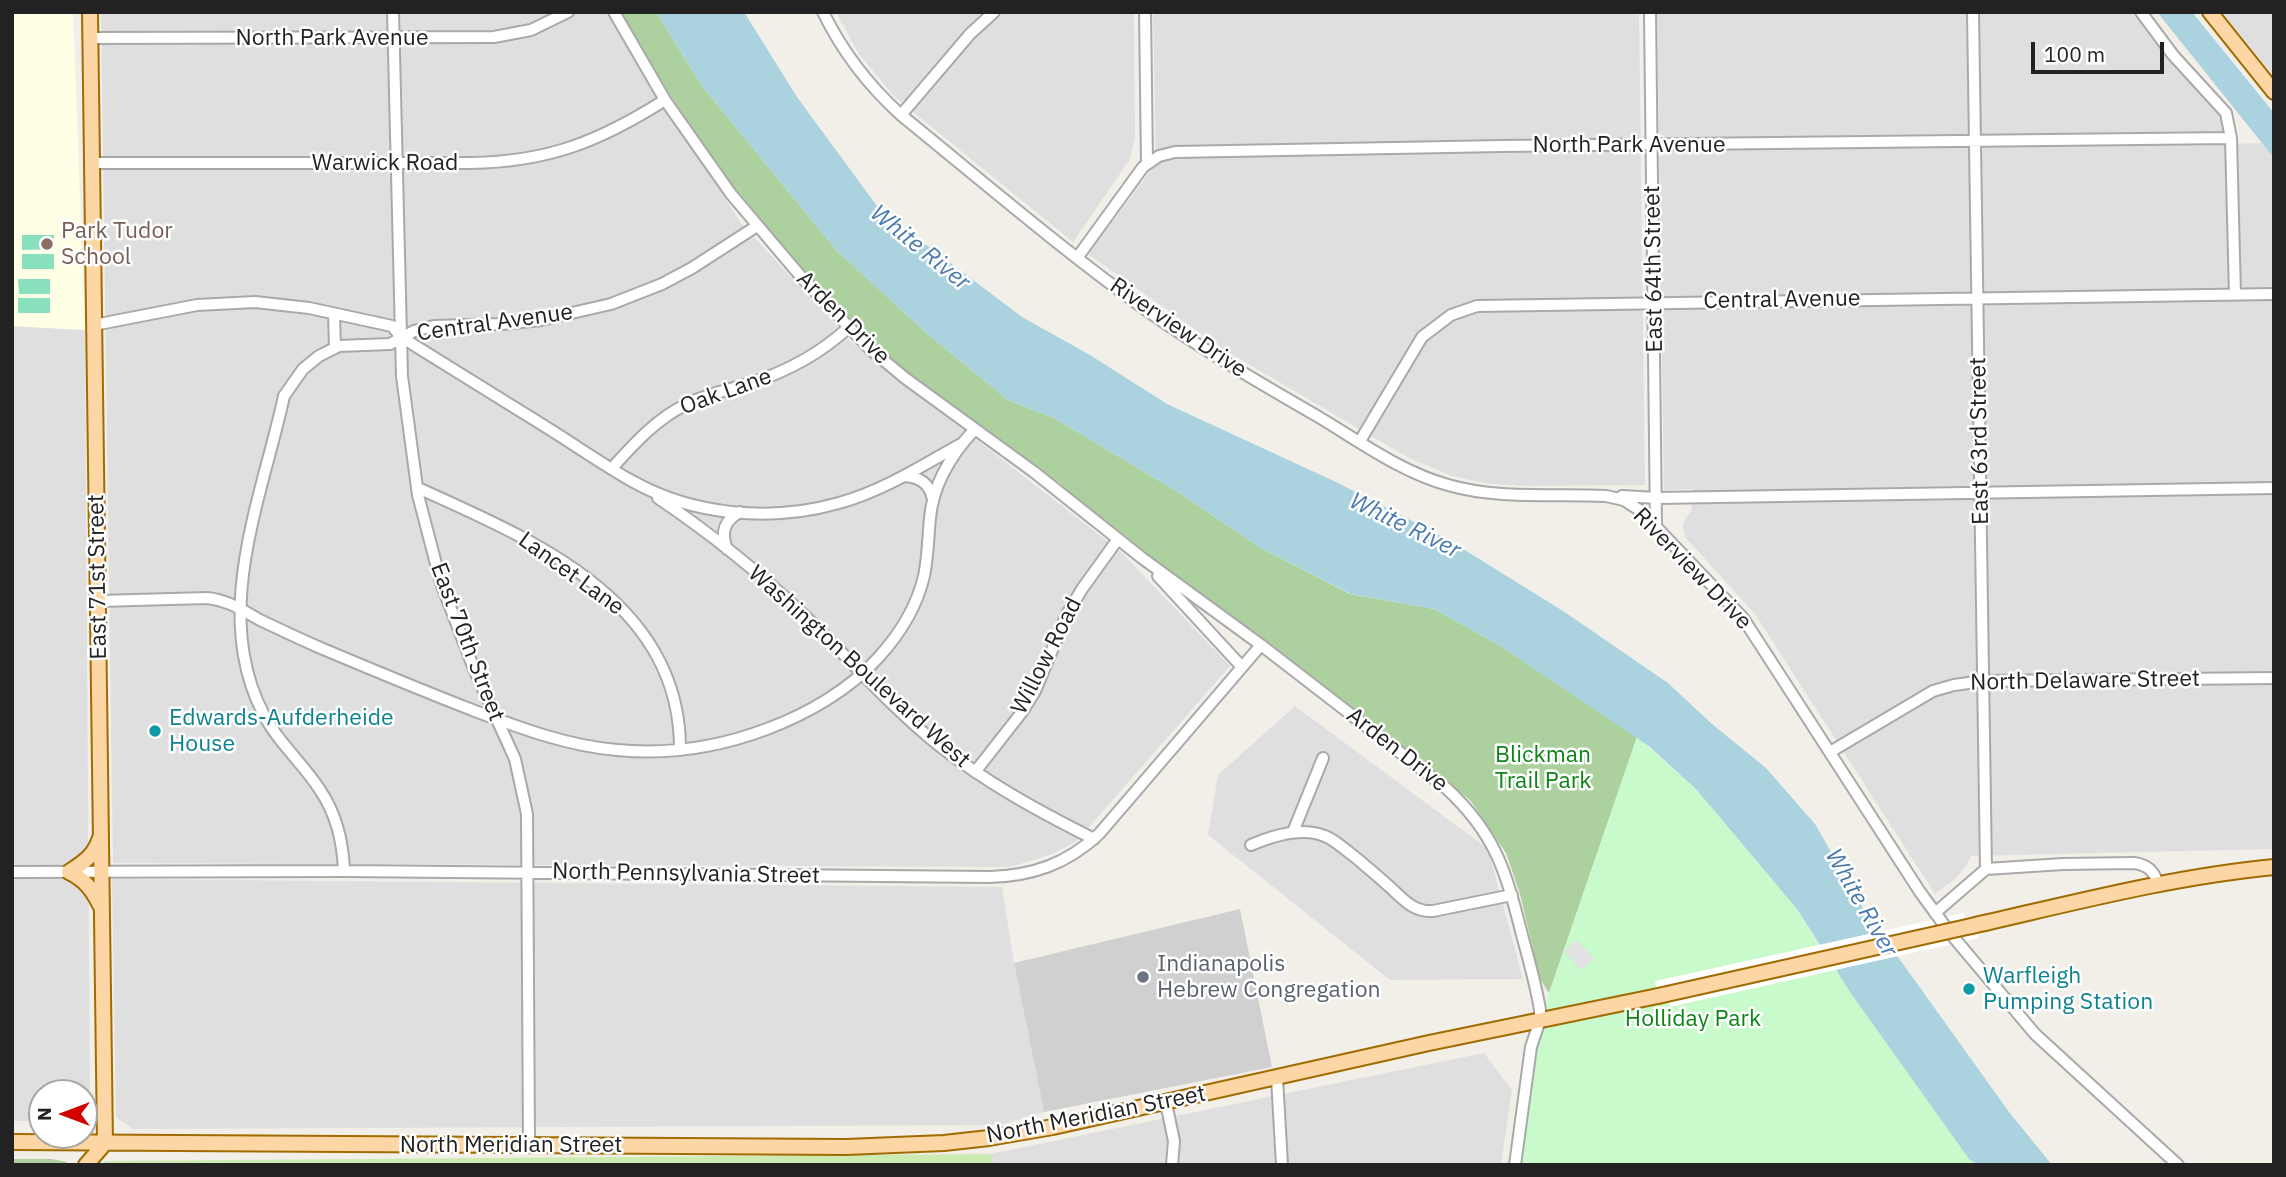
<!DOCTYPE html>
<style>
body{margin:0}
#map{position:relative;width:2286px;height:1177px;overflow:hidden;background:#f2efe9;font-family:"IBM Plex Sans",sans-serif}
canvas{display:block}
.frame{position:absolute;inset:0;border:14px solid #222;pointer-events:none}
.north{position:absolute;left:28px;top:1079px;width:70px;height:70px;box-sizing:border-box;background:#fff;border:2px solid #a7a7a7;border-radius:50%;rotate:270deg;font-size:19px;font-weight:700;line-height:28px;text-align:center;color:#222}
.north::after{content:'';display:block;margin:auto;width:24px;height:32px;background:#d40000;clip-path:polygon(50% 0,100% 100%,50% 72%,0 100%)}
.scale{position:absolute;left:2031px;top:42px;width:133px;height:32px;box-sizing:border-box;border:4px solid #222;border-top:0;padding-left:9px;font-size:21px;line-height:24px;white-space:nowrap;color:#222;-webkit-text-stroke:5px #fff;paint-order:stroke}
</style>
<div id="map">
<canvas width="2286" height="1177"></canvas>
<div class="frame"></div>
<div class="north">N</div>
<div class="scale">100 m</div>
</div>
<script>
const ctx = document.querySelector('canvas').getContext('2d');
ctx.lineJoin = 'round';
function fillPath(path, color) { ctx.fillStyle = color; ctx.fill(path, 'evenodd'); }
function stroke(path, color, width, dash) { ctx.strokeStyle = color; ctx.lineWidth = width; ctx.lineCap = dash ? 'butt' : 'round'; ctx.setLineDash(dash || []); ctx.stroke(path); }
function label(font, color, halo, rows, align = 'center') {
  ctx.font = font + ' "IBM Plex Sans",sans-serif'; ctx.lineWidth = 5; ctx.setLineDash([]); ctx.textBaseline = 'middle'; ctx.strokeStyle = halo; ctx.fillStyle = color; for (const [text, x, y, turn = 0] of rows) {
    ctx.save(); ctx.translate(x, y); ctx.rotate((+turn || 0) * Math.PI / 180); ctx.textAlign = isNaN(turn) ? turn : align; if (halo) ctx.strokeText(text, 0, 0); ctx.fillText(text, 0, 0); ctx.restore();
  }
}
fillPath(new Path2D(`
 M 101,12 L 610,12 L 621,37 L 741,223 L 851,342 L 1121,552 L 1230,666 L 1076,842 L 1050,855 L 1010,867 L 113,863 Z
 M 836,12 L 1134,12 L 1135,138 L 1130,159 L 1073,242 L 896,98 L 859,54 Z
 M 1153,12 L 1639,12 L 1645,485 L 1528,486 L 1490,484 L 1452,476 L 1407,457 L 1221,348 L 1088,254 L 1148,174 L 1156,166 Z
 M 1657,12 L 2137,12 L 2224,116 L 2229,144 L 2262,143 L 2274,158 L 2274,849 L 1971,856 L 1967,865 L 1955,879 L 1935,894 L 1755,614 L 1686,538 L 1683,528 L 1684,521 L 1691,511 L 1694,489 L 1664,490 L 1659,158 L 1667,151 L 1666,139 L 1659,131 Z
 M 2222,12 L 2274,12 L 2274,76 Z
 M 12,326 L 85,330 L 90,1121 L 84,1121 L 84,1093 L 42,1093 L 42,1121 L 12,1121 Z
 M 1295,706 L 1488,849 L 1523,979 L 1390,980 L 1208,835 L 1218,775 Z
 M 112,879 L 1002,887 L 1014,963 L 1044,1112 L 1000,1125 L 133,1129 L 116,1117 Z
 M 1484,1053 L 1512,1090 L 1501,1165 L 994,1165 L 990,1154 Z`), '#e0dfdf');
fillPath(new Path2D(`
 M 12,12 L 73,12 L 85,330 L 12,326 Z`), '#ffffe5');
fillPath(new Path2D(`
 M 1240,909 L 1272,1067 L 1044,1112 L 1014,963 Z`), '#d0d0d0');
fillPath(new Path2D(`
 M 990,1154 L 994,1165 L 101,1165 L 105,1161 Z`), '#cdebb0');
fillPath(new Path2D(`
 M 620,12 L 656,12 L 702,86 L 837,251 L 930,336 L 1008,400 L 1054,418 L 1178,492 L 1259,547 L 1350,594 L 1434,609 L 1499,645 L 1637,737 L 1549,993 L 1540,979 L 1520,894 L 1506,853 L 1470,800 L 1402,746 L 1358,715 L 1276,650 L 1117,532 L 1075,499 L 1061,484 L 911,377 L 864,336 L 817,290 L 742,201 L 654,71 Z
 M 12,1159 L 51,1159 L 67,1162 L 66,1165 L 12,1165 Z`), '#add19e');
fillPath(new Path2D(`
 M 1637,737 L 1696,789 L 1797,909 L 1826,957 L 1969,1159 L 1979,1165 L 1516,1165 L 1540,1020 Z`), '#c8facc');
fillPath(new Path2D(`
 M 22,235 L 54,235 L 54,249 L 22,250 Z
 M 22,254 L 54,254 L 54,269 L 22,269 Z
 M 18,279 L 50,279 L 50,294 L 19,294 Z
 M 18,298 L 50,298 L 50,313 L 18,313 Z`), '#88e0be');
fillPath(new Path2D(`
 M 1578,940 L 1594,959 L 1580,970 L 1564,951 Z`), '#e2e2e2');
fillPath(new Path2D(`
 M 656,12 L 744,12 L 797,97 L 885,217 L 932,249 L 1022,317 L 1090,355 L 1167,404 L 1336,482 L 1447,539 L 1563,611 L 1668,683 L 1712,724 L 1766,768 L 1815,824 L 1863,908 L 2009,1112 L 2052,1165 L 1979,1165 L 1969,1159 L 1850,992 L 1797,909 L 1696,789 L 1650,747 L 1499,645 L 1434,609 L 1351,594 L 1259,547 L 1178,492 L 1054,418 L 1008,400 L 930,336 L 837,251 L 702,86 Z
 M 2157,12 L 2192,12 L 2274,113 L 2274,158 Z`), '#aad3df');
fillPath(new Path2D(`
 M 1964,913 L 1967,927 L 1976,925 L 1979,938 L 1670,1007 L 1667,995 L 1658,996 L 1655,981 Z`), '#fff');
const minor = new Path2D(`
 M 393,12 L 402,376 L 418,495 L 441,583 L 474,669 L 515,759 L 527,814 L 529,1144
 M 614,12 L 665,100 L 731,194 L 803,279 L 869,348 L 905,378 L 1034,472 L 1142,558 L 1261,645 L 1446,788 C 1496,834 1506,872 1522,935 C 1529,960 1536,985 1540,1010 L 1540,1020 L 1531,1047 L 1515,1165
 M 823,12 C 842,51 869,86 901,115 C 981,180 1059,247 1142,307 C 1198,347 1258,382 1317,416 C 1359,441 1401,472 1448,485 C 1500,500 1554,493 1606,496 L 1624,500 L 1641,511 L 1743,618 L 1920,892 L 1950,933 L 2035,1034 L 2178,1165
 M 1145,12 L 1147,164
 M 1650,12 L 1656,526
 M 1973,12 L 1986,869
 M 2141,12 L 2173,55 L 2226,113 L 2231,138 L 2235,295
 M 90,38 L 494,37 L 531,30 L 568,12
 M 901,115 L 970,34 L 994,12
 M 92,163 L 470,163 C 549,162 600,141 665,100
 M 1077,258 L 1143,167 L 1159,156 L 1175,152 L 1502,146 L 2231,138
 M 334,314 L 335,348
 M 94,325 L 197,305 L 255,302 L 309,308 L 392,326 L 401,337 C 450,367 498,397 546,427 C 575,445 603,465 632,481 C 694,516 772,522 839,503 C 882,491 920,467 959,445
 M 1360,441 L 1422,337 L 1451,315 L 1477,306 L 2274,294
 M 612,468 C 634,444 655,420 685,405 C 706,394 729,390 751,383 C 788,371 820,354 849,327
 M 904,476 C 920,477 929,483 933,499
 M 418,488 C 533,540 681,601 680,750
 M 1622,496 L 1657,498 L 2274,488
 M 658,498 C 710,533 761,574 806,617 C 850,659 889,705 936,743 C 985,782 1038,811 1094,839
 M 727,549 C 720,532 725,520 740,512
 M 1158,576 L 1242,667
 M 99,601 L 207,598 C 228,600 242,610 260,620 C 281,630 302,640 323,649 C 373,670 423,691 475,711 C 520,728 568,746 617,750 C 668,755 719,747 767,729 C 807,714 849,690 878,658 C 899,635 917,606 924,576 C 928,557 928,538 930,518 C 933,484 951,455 974,430
 M 1830,752 L 1933,691 L 1954,685 L 1983,681 L 2274,678
 M 975,772 L 1022,712 L 1035,691 L 1067,614 L 1082,589 L 1118,539
 M 1293,832 L 1323,758
 M 1251,845 C 1274,835 1305,825 1329,838 C 1338,843 1347,851 1355,857 C 1368,868 1380,878 1392,889 C 1405,901 1414,912 1433,911 L 1512,895
 M 344,871 C 343,842 337,815 320,790 C 303,763 278,743 263,713 C 211,613 262,498 284,396 L 303,369 L 319,356 L 339,346 L 390,344 L 414,331 L 434,326 L 502,324 L 541,320 L 611,304 L 662,284 L 692,268 L 757,226
 M 12,872 L 344,871 L 989,877 C 1032,876 1067,864 1099,834 L 1261,645
 M 1935,913 L 1986,869 L 2063,864 L 2134,863 C 2148,865 2154,871 2158,884
 M 1277,1078 L 1282,1165
 M 1166,1103 L 1174,1141 L 1172,1165`);
const major = new Path2D(`
 M 90,12 L 105,1143
 M 2210,12 L 2274,92
 M 100,838 C 94,856 84,862 69,872 C 85,880 92,889 100,905
 M 1967,927 C 2069,904 2170,877 2274,867
 M 12,1142 L 846,1147 L 944,1143 L 989,1138 L 1053,1127 L 1429,1043 L 1658,996
 M 86,1165 L 105,1143`);
stroke(minor, '#a9a9a9', 14);
stroke(major, '#a06b00', 18);
stroke(minor, '#fff', 10);
stroke(major, '#fcd6a4', 14);
const majorBridge = new Path2D(`
 M 1658,996 L 1967,927`);
stroke(majorBridge, '#a06b00', 18, []);
stroke(majorBridge, '#fcd6a4', 14);
for (const [x, y, r, color] of [
 [47,244,7,"#8d6e63"],
 [155,731,7,"#0f9aa8"],
 [1143,977,7,"#6b7280"],
 [1969,989,7,"#0f9aa8"]
]) { const dot = new Path2D(); dot.arc(x, y, r, 0, 2 * Math.PI); ctx.fillStyle = color; ctx.fill(dot); stroke(dot, '#fff', 2.5); }
label('23px', '#222', '#fff', [
 ["North Park Avenue",332,38],
 ["North Park Avenue",1629,145],
 ["Warwick Road",385,163],
 ["East 64th Street",1654,269,-91],
 ["Central Avenue",1782,300,-1],
 ["Arden Drive",843,318,45],
 ["Central Avenue",495,323,-8],
 ["Riverview Drive",1178,328,34],
 ["Oak Lane",726,392,-20],
 ["East 63rd Street",1980,441,-91],
 ["Riverview Drive",1692,569,46],
 ["Lancet Lane",571,574,36],
 ["East 71st Street",98,577,-91],
 ["East 70th Street",467,642,69],
 ["Willow Road",1047,656,-63],
 ["Washington Boulevard West",859,667,42],
 ["North Delaware Street",2085,681,-1],
 ["Arden Drive",1397,750,38],
 ["North Pennsylvania Street",686,874,1],
 ["North Meridian Street",1096,1115,-11],
 ["North Meridian Street",511,1145]
]);
label('23px', '#785e54', '#fff', [
 ["Park Tudor",61,231],
 ["School",61,257]
], 'left');
label('23px', '#0d838f', '#fff', [
 ["Edwards-Aufderheide",169,718],
 ["House",169,744],
 ["Warfleigh",1983,976],
 ["Pumping Station",1983,1002]
], 'left');
label('23px', '#0c8416', '#fff', [
 ["Blickman",1543,755],
 ["Trail Park",1543,781],
 ["Holliday Park",1693,1019]
]);
label('23px', '#5b616d', '#fff', [
 ["Indianapolis",1157,964],
 ["Hebrew Congregation",1157,990]
], 'left');
label('italic 24px', '#4a7aab', '#fff', [
 ["White River",920,248,39],
 ["White River",1405,526,26],
 ["White River",1861,903,60]
]);
</script>
